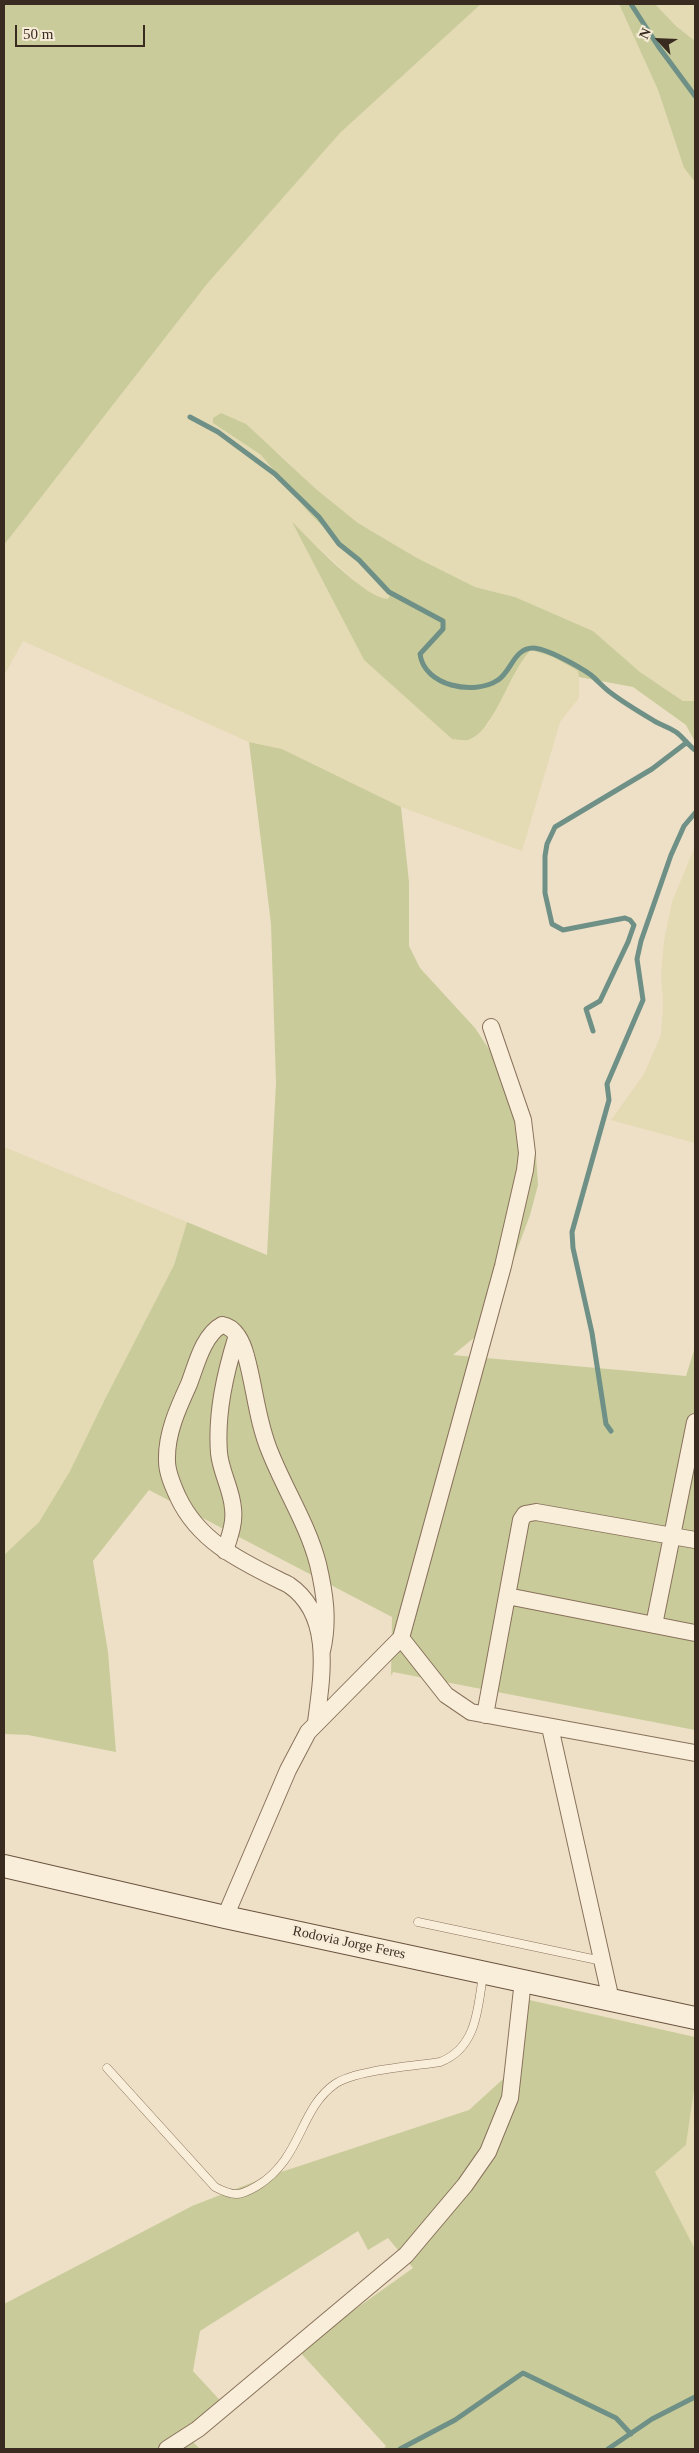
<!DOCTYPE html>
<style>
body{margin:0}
#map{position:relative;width:699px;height:2453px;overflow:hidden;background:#eee0c6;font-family:Georgia,serif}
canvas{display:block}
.frame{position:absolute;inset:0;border:5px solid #3a2b20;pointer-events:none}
.north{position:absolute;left:634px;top:15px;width:50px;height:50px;-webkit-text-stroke:4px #f5ebd6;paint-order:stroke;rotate:295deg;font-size:14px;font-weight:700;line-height:20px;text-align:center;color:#3a2b20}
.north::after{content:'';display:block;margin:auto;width:18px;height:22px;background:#3a2b20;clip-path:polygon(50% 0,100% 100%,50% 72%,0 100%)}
.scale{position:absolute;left:15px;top:25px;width:130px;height:22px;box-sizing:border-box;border:2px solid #3a2b20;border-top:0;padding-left:6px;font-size:15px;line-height:18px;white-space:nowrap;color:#3a2b20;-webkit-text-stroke:4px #f5ebd6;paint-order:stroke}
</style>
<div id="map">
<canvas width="699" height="2453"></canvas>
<div class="frame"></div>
<div class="north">N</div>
<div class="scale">50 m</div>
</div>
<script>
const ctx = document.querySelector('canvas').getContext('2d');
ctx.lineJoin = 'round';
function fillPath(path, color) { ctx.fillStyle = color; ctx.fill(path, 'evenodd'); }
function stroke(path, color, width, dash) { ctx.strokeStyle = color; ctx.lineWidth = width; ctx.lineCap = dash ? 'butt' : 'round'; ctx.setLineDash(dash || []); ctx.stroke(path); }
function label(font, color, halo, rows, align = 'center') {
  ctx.font = font + ' Georgia,serif'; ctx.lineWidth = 4.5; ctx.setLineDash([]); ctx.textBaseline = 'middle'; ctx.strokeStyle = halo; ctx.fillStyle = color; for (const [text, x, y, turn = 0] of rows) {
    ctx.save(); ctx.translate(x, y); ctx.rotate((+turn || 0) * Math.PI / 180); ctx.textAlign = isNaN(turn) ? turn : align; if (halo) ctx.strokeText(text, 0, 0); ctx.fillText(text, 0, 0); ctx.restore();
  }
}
fillPath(new Path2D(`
 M 481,4 L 619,4 L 658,90 L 684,168 L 695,182 L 695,701 L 683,701 L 640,672 L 593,631 L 515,597 L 475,587 L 417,558 L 358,523 L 316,489 L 278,453 L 213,418 L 213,423 L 261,455 L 310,514 L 391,592 L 388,599 L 381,599 L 359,585 L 293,524 L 364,660 L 452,739 L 488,724 L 521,660 L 531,650 L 553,657 L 579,671 L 579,698 L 560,722 L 522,851 L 401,807 L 282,749 L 249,742 L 23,641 L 4,676 L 4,545 L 207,284 L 340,133 Z
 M 655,4 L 695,4 L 695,41 L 676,26 Z
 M 695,846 L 695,1143 L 611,1120 L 644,1074 L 661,1035 L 663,1004 L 661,974 L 664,941 L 672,902 Z
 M 4,1147 L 187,1222 L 174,1265 L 104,1401 L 70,1471 L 39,1522 L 4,1555 Z
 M 695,2083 L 695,2249 L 655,2172 L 686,2145 Z`), '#e4dab4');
fillPath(new Path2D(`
 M 4,4 L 481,4 L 340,133 L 207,284 L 4,545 Z
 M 619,4 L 655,4 L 676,26 L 695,41 L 695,182 L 684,168 L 658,90 Z
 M 221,413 L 246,424 L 316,489 L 358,523 L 417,558 L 475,587 L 515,597 L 593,631 L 640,672 L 683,701 L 695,701 L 695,742 L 686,725 L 633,687 L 579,677 L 578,671 L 553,657 L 531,650 C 509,671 495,731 468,740 C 464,741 457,739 452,739 L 364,660 L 292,522 C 311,540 364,598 388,599 L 391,592 L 310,514 L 261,455 L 213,423 L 213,418 Z
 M 249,742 L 282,749 L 401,807 L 409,882 L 409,946 L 420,968 L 475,1028 L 495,1058 L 501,1083 L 536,1155 L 538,1185 L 530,1215 L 501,1293 L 486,1328 L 453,1355 L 686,1376 L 695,1347 L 695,1730 L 393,1672 L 391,1676 L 392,1617 L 149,1490 L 93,1561 L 108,1652 L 116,1752 L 28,1735 L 4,1734 L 4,1555 L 39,1522 L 70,1471 L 104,1401 L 174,1265 L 187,1222 L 267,1255 L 276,1083 L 271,924 Z
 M 516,1997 L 695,2037 L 695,2083 L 686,2145 L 655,2172 L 695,2249 L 695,2449 L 383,2449 L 386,2446 L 298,2350 L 413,2268 L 388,2238 L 368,2250 L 358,2231 L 200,2331 L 193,2371 L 227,2408 L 188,2437 L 200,2449 L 4,2449 L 4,2304 L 192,2206 L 269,2176 L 469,2110 L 513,2070 Z`), '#c9cc9a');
stroke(new Path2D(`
 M 631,4 L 658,46 L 695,96
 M 190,417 L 218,432 L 275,474 L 319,517 L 339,544 L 359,560 L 389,592 L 443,621 L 443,629 L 420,654 C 424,686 474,696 498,680 C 511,672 514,648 533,648 C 546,648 580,667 591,675 C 598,681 604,688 611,693 C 624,703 641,713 656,722 C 662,725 670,728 676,732 C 683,737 688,745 695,750
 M 593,1031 L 586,1009 L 600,1001 L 628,942 L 634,925 L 630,920 L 625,918 L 563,930 L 552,924 L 545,893 L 545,856 L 547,844 L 555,827 L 652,769 L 686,743
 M 611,1431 L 606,1424 L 592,1333 L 573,1248 L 572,1232 L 609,1100 L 607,1084 L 643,1000 L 637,959 L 641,941 L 671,855 L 684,826 L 695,813
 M 400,2449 L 455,2420 L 523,2373 L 616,2418 L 631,2434
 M 608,2449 L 652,2419 L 695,2397`), '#6e9086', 5);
const lane = new Path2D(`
 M 418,1922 L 602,1961
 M 107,2068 L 215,2187 C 234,2197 240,2196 257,2186 C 302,2159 299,2109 335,2084 C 355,2070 415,2066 440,2062 C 477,2048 478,2008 483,1974`);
const street = new Path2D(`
 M 225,1551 C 229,1538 235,1523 233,1509 C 232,1490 221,1473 219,1453 C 216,1413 225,1374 237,1335
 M 507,1596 L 695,1633
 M 654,1625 L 695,1422
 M 401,1638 L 446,1695 L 471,1712 L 695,1753
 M 485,1715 L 521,1520 L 525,1514 L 536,1512 L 695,1540
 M 316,1722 C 322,1676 333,1615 289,1585 C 245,1563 200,1544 178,1497 C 173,1486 167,1473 167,1461 C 166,1434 178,1408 189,1384 C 196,1366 203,1335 222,1325 C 236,1327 243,1344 246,1356 C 255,1388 257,1421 270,1452 C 285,1490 308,1525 318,1564 C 325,1594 329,1621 322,1651
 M 550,1727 L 611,2000
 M 225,1917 L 288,1770 L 308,1732 L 401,1638 L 503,1266 L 525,1170 L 527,1153 L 523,1120 L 491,1027
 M 167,2449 L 198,2429 L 406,2255 L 465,2185 L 488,2152 L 510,2098 L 523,1980`);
const secondary = new Path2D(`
 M 4,1866 L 225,1917 L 695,2018`);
stroke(lane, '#89725c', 9);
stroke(street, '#89725c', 18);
stroke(secondary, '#6b533f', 24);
stroke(lane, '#f9eeda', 8);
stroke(street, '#f9eeda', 16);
stroke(secondary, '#f9eeda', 22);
label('14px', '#3a2b20', '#f5ebd6', [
 ["Rodovia Jorge Feres",349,1943,12]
]);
</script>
